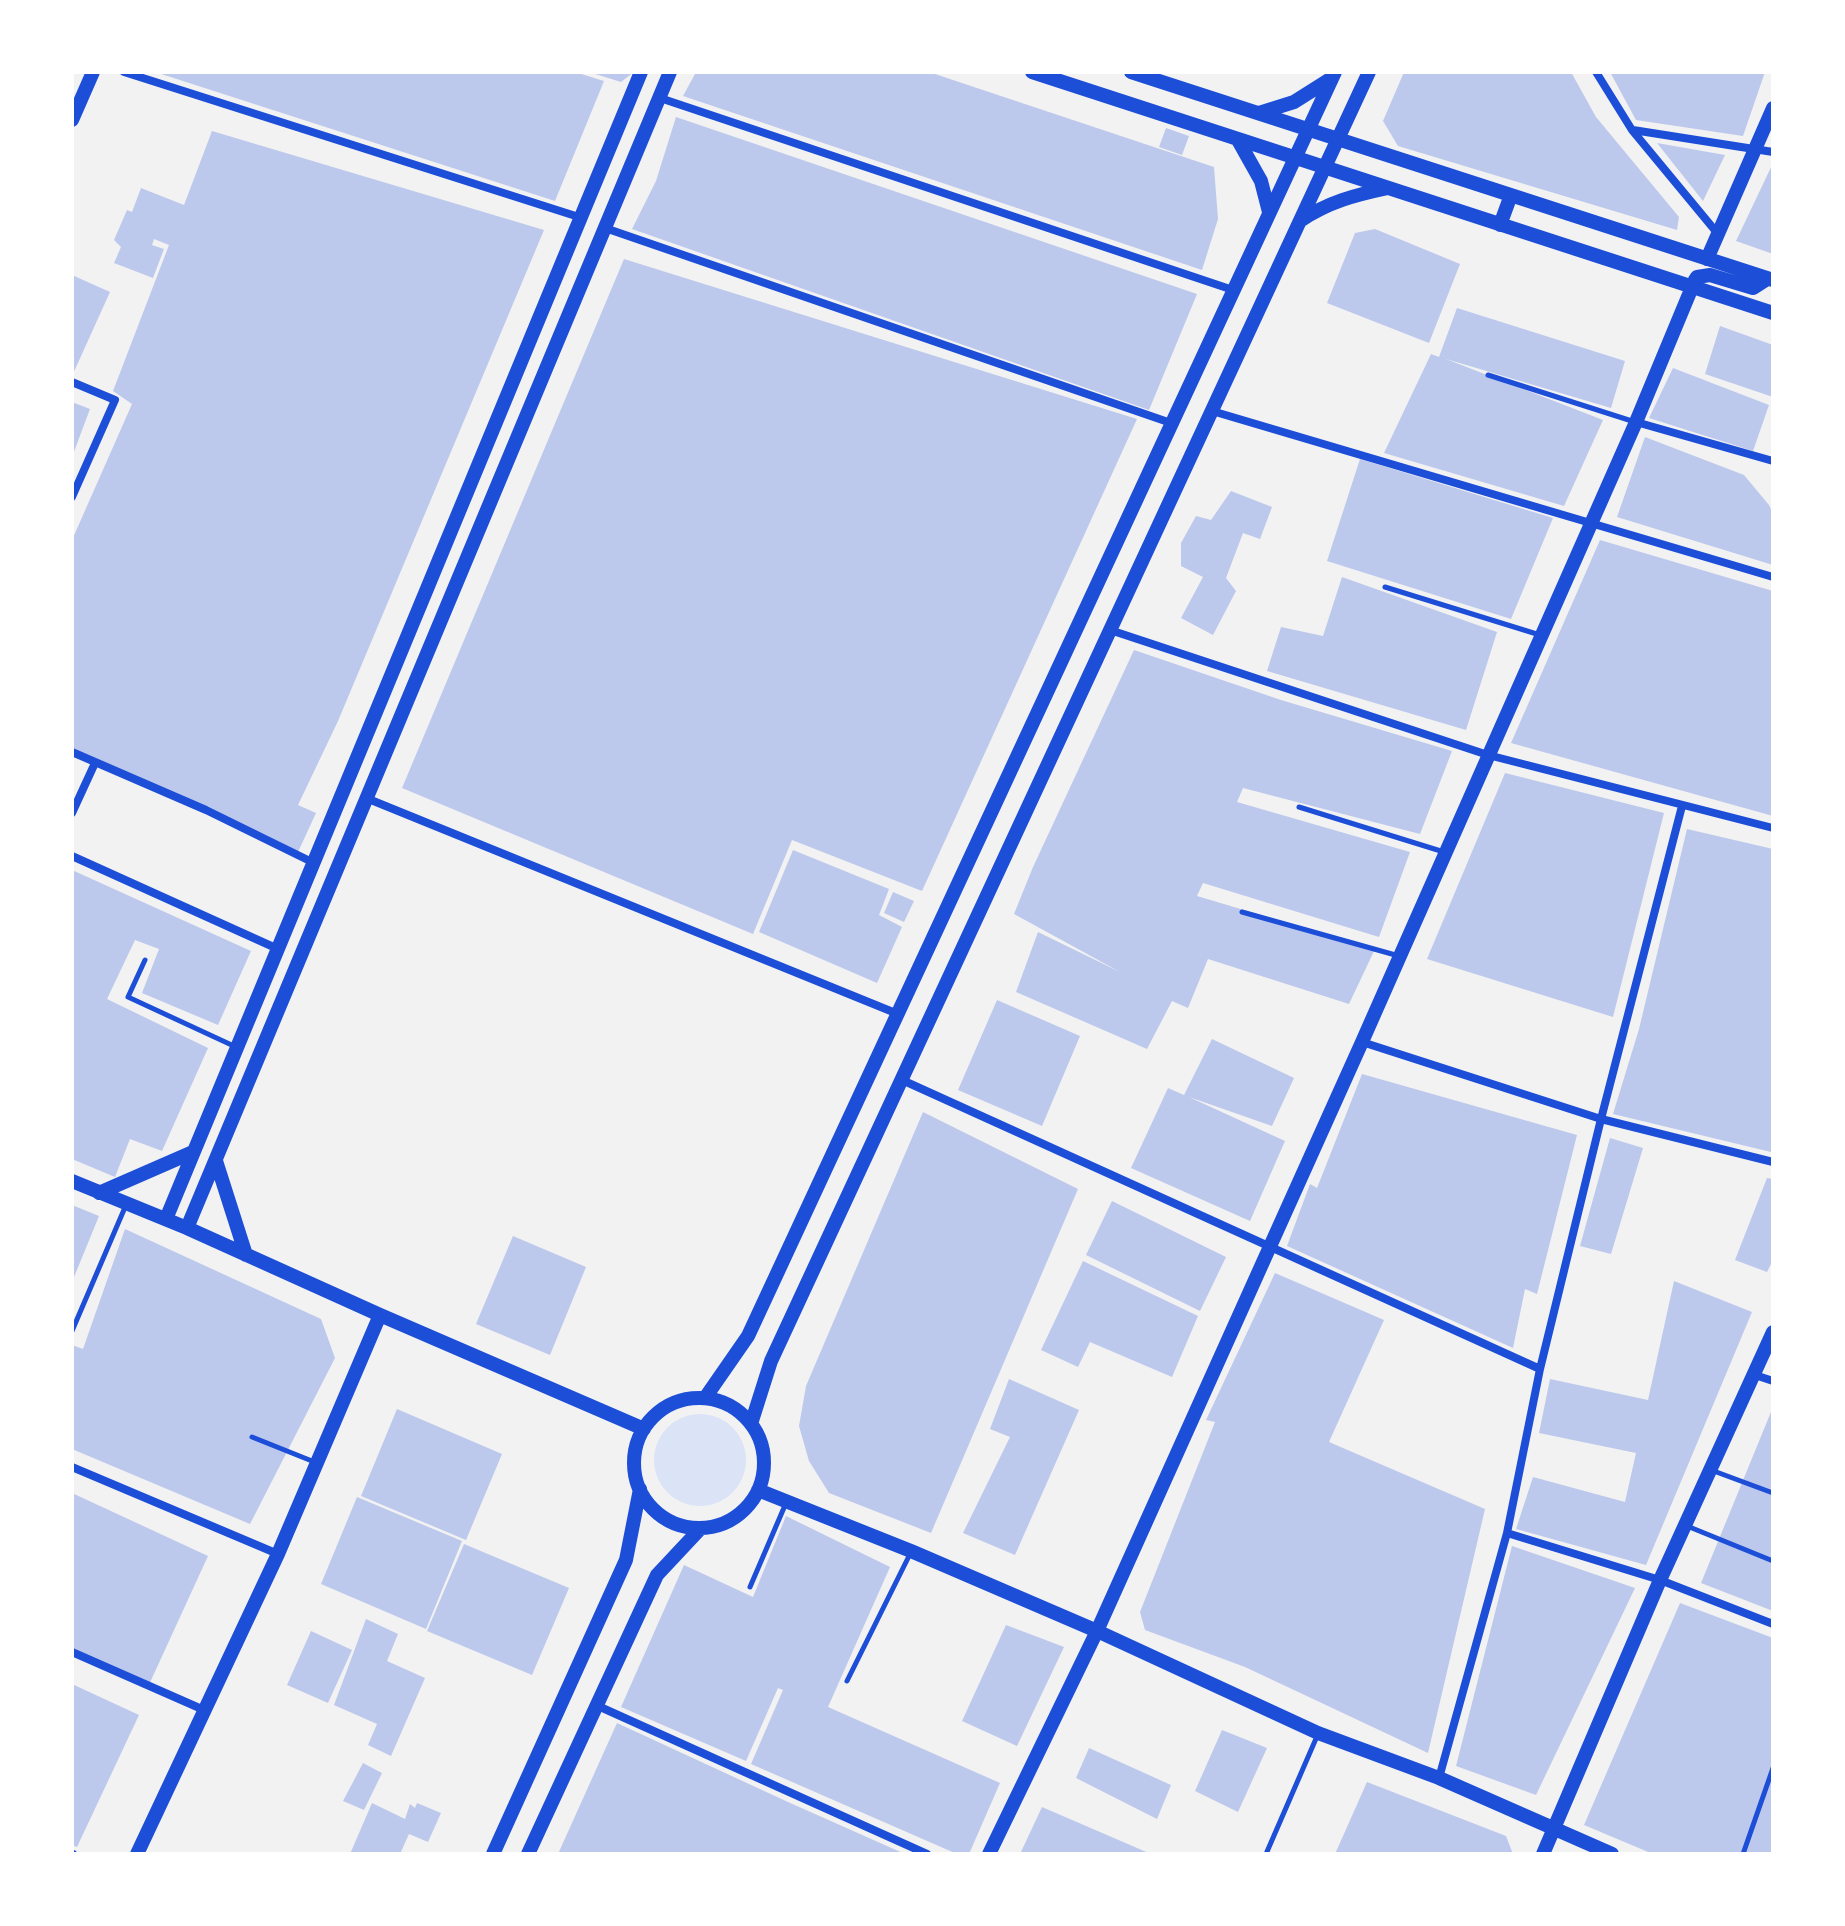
<!DOCTYPE html>
<style>
body{margin:0}
#map{position:relative;width:1845px;height:1926px;overflow:hidden;background:#f2f2f2;font-family:Karla,sans-serif}
canvas{display:block}
.frame{position:absolute;inset:0;border:74px solid #fff;pointer-events:none}
</style>
<div id="map">
<canvas width="1845" height="1926"></canvas>
<div class="frame"></div>
</div>
<script>
const ctx = document.querySelector('canvas').getContext('2d');
ctx.lineJoin = 'round';
function fillPath(path, color) { ctx.fillStyle = color; ctx.fill(path, 'evenodd'); }
function stroke(path, color, width, dash) { ctx.strokeStyle = color; ctx.lineWidth = width; ctx.lineCap = dash ? 'butt' : 'round'; ctx.setLineDash(dash || []); ctx.stroke(path); }
fillPath(new Path2D(`
 M654 1460a46 46 0 1 1 92 0a46 46 0 1 1-92 0Z`), '#dbe4f7');
fillPath(new Path2D(`
 M 155,72 L 575,72 L 604,81 L 555,201 Z
 M 634,72 L 621,82 L 592,73 L 592,72 Z
 M 696,72 L 929,72 L 1214,167 L 1218,219 L 1202,270 L 683,96 Z
 M 1404,72 L 1571,72 L 1596,117 L 1679,217 L 1677,230 L 1398,146 L 1383,121 Z
 M 1610,72 L 1765,72 L 1743,136 L 1636,120 Z
 M 676,117 L 1197,294 L 1149,410 L 632,229 L 656,181 Z
 M 1166,128 L 1189,136 L 1182,155 L 1159,147 Z
 M 212,131 L 544,230 L 338,721 L 298,805 L 316,813 L 298,852 L 72,751 L 72,540 L 132,404 L 113,391 L 169,245 L 154,239 L 152,245 L 164,249 L 153,278 L 114,263 L 121,247 L 114,240 L 127,210 L 132,212 L 141,188 L 184,205 Z
 M 1657,143 L 1725,155 L 1703,201 Z
 M 1773,163 L 1773,254 L 1736,241 Z
 M 1375,229 L 1460,264 L 1429,343 L 1327,303 L 1355,233 Z
 M 624,259 L 1137,419 L 922,891 L 792,840 L 753,934 L 402,788 Z
 M 72,275 L 110,292 L 72,376 Z
 M 1457,308 L 1625,361 L 1611,408 L 1446,359 L 1603,420 L 1564,506 L 1384,453 L 1431,354 L 1439,357 Z
 M 1720,326 L 1773,345 L 1773,397 L 1705,374 Z
 M 1673,368 L 1769,405 L 1753,451 L 1649,418 Z
 M 72,402 L 90,409 L 72,457 Z
 M 1645,437 L 1744,475 L 1769,505 L 1773,514 L 1773,565 L 1617,517 Z
 M 1360,459 L 1553,518 L 1511,619 L 1327,561 Z
 M 1231,491 L 1272,507 L 1260,539 L 1243,533 L 1226,578 L 1236,591 L 1213,635 L 1181,618 L 1203,577 L 1181,566 L 1181,543 L 1196,516 L 1211,520 Z
 M 1600,540 L 1773,591 L 1773,816 L 1511,743 Z
 M 1342,577 L 1497,632 L 1466,730 L 1267,671 L 1281,627 L 1323,636 Z
 M 1134,650 L 1281,700 L 1452,751 L 1420,834 L 1243,788 L 1237,802 L 1410,852 L 1379,937 L 1203,883 L 1197,896 L 1375,949 L 1349,1004 L 1208,959 L 1188,1008 L 1172,1001 L 1147,1049 L 1016,992 L 1038,932 L 1120,972 L 1014,914 L 1033,867 Z
 M 1505,773 L 1664,813 L 1613,1017 L 1427,959 Z
 M 1687,829 L 1773,849 L 1773,1138 L 1771,1152 L 1613,1114 L 1639,1029 Z
 M 793,850 L 889,889 L 879,915 L 902,927 L 877,983 L 759,932 Z
 M 72,870 L 251,951 L 218,1025 L 142,993 L 159,949 L 135,940 L 107,999 L 208,1048 L 162,1151 L 130,1139 L 115,1177 L 72,1159 Z
 M 893,892 L 914,901 L 904,922 L 884,913 Z
 M 997,1000 L 1080,1036 L 1042,1126 L 958,1090 Z
 M 1212,1039 L 1294,1078 L 1272,1126 L 1189,1097 L 1285,1141 L 1250,1221 L 1131,1168 L 1168,1088 L 1184,1095 Z
 M 1362,1074 L 1577,1135 L 1537,1294 L 1525,1289 L 1513,1348 L 1287,1246 L 1310,1184 L 1317,1188 Z
 M 923,1112 L 1078,1189 L 931,1533 L 829,1493 L 809,1461 L 799,1426 L 806,1386 Z
 M 1610,1138 L 1643,1148 L 1611,1254 L 1580,1246 Z
 M 1767,1178 L 1773,1179 L 1773,1260 L 1767,1272 L 1735,1260 Z
 M 1112,1201 L 1226,1257 L 1200,1311 L 1086,1255 Z
 M 72,1205 L 99,1216 L 72,1282 Z
 M 125,1229 L 321,1319 L 335,1358 L 250,1524 L 72,1449 L 72,1345 L 83,1349 Z
 M 513,1236 L 586,1267 L 550,1355 L 476,1324 Z
 M 1083,1261 L 1198,1316 L 1172,1377 L 1090,1342 L 1078,1367 L 1041,1350 Z
 M 1275,1273 L 1384,1320 L 1329,1442 L 1485,1509 L 1428,1753 L 1245,1667 L 1145,1630 L 1140,1612 L 1215,1422 L 1206,1420 Z
 M 1674,1281 L 1752,1312 L 1646,1565 L 1516,1529 L 1533,1477 L 1625,1502 L 1636,1453 L 1539,1433 L 1550,1379 L 1648,1400 Z
 M 1009,1379 L 1079,1410 L 1015,1555 L 963,1533 L 1010,1437 L 990,1429 Z
 M 1773,1407 L 1773,1611 L 1701,1583 Z
 M 397,1409 L 502,1454 L 466,1540 L 361,1496 Z
 M 72,1493 L 208,1556 L 147,1689 L 72,1655 Z
 M 357,1497 L 462,1541 L 426,1629 L 321,1584 Z
 M 786,1516 L 890,1567 L 828,1707 L 1000,1783 L 969,1854 L 957,1854 L 751,1764 L 783,1690 L 778,1688 L 746,1761 L 621,1707 L 684,1565 L 753,1597 Z
 M 464,1544 L 569,1588 L 532,1675 L 427,1631 Z
 M 1512,1546 L 1635,1588 L 1536,1795 L 1456,1766 Z
 M 1680,1603 L 1773,1638 L 1773,1854 L 1653,1854 L 1584,1825 Z
 M 366,1619 L 398,1634 L 387,1661 L 425,1678 L 391,1756 L 368,1745 L 377,1724 L 334,1705 Z
 M 1006,1625 L 1064,1647 L 1017,1746 L 962,1721 Z
 M 311,1631 L 352,1650 L 328,1703 L 287,1685 Z
 M 72,1684 L 139,1715 L 77,1847 L 72,1845 Z
 M 617,1723 L 788,1802 L 905,1854 L 558,1854 Z
 M 1222,1730 L 1267,1748 L 1238,1812 L 1195,1791 Z
 M 1089,1748 L 1171,1785 L 1157,1819 L 1076,1778 Z
 M 363,1763 L 382,1773 L 364,1810 L 343,1801 Z
 M 1367,1782 L 1506,1836 L 1513,1854 L 1335,1854 Z
 M 372,1803 L 405,1819 L 410,1804 L 415,1808 L 417,1803 L 441,1813 L 428,1842 L 409,1834 L 400,1854 L 350,1854 Z
 M 1042,1807 L 1151,1854 L 1020,1854 Z`), '#bdc9ec');
stroke(new Path2D(`
 M 1488,375 L 1635,422
 M 1385,587 L 1540,635
 M 1299,807 L 1444,852
 M 1242,912 L 1399,956
 M 145,960 L 128,997 L 236,1047
 M 72,1331 L 126,1205
 M 252,1437 L 317,1463
 M 1711,1470 L 1773,1493
 M 1687,1526 L 1773,1561
 M 750,1587 L 786,1503
 M 847,1681 L 911,1552
 M 1266,1854 L 1318,1734
 M 1743,1854 L 1773,1768`), '#1d4ed8', 5);
stroke(new Path2D(`
 M 124,72 L 582,218
 M 1596,72 L 1632,130 L 1718,234
 M 660,98 L 1233,290
 M 1633,130 L 1773,152
 M 605,228 L 1171,423
 M 72,382 L 115,400 L 72,497
 M 1212,411 L 1773,577
 M 1636,422 L 1773,461
 M 1110,630 L 1488,755 L 1773,828
 M 72,752 L 206,810 L 314,863
 M 366,798 L 898,1014
 M 72,813 L 95,763
 M 72,856 L 278,949
 M 1362,1042 L 1601,1119 L 1773,1162
 M 902,1080 L 1540,1369
 M 1755,1375 L 1773,1381
 M 72,1467 L 278,1554
 M 1507,1533 L 1660,1580 L 1773,1624
 M 72,1652 L 204,1710
 M 598,1706 L 927,1854
 M 1439,1778 L 1507,1533 L 1540,1369 L 1601,1119 L 1682,806
 M 72,1854 L 73,1854`), '#1d4ed8', 8);
stroke(new Path2D(`
 M 1032,72 L 1773,313
 M 1131,72 L 1773,280
 M 1259,113 L 1294,102 L 1332,78
 M 1238,140 L 1261,181 L 1269,212
 M 1300,221 C 1328,202 1355,195 1388,188
 M 1500,225 L 1511,195
 M 1707,259 L 1773,108
 M 216,1161 L 246,1255
 M 72,1181 L 187,1228 L 380,1315 L 644,1429
 M 99,1193 L 193,1152
 M 166,1219 L 641,72
 M 187,1228 L 670,72
 M 705,1398 L 748,1336 L 1335,72
 M634 1463a65 65 0 1 1 130 0a65 65 0 1 1-130 0Z
 M 751,1424 L 771,1361 L 1369,72
 M 758,1490 L 911,1551 L 1097,1631 L 1318,1733 L 1439,1778 L 1612,1854
 M 137,1854 L 278,1554 L 380,1315
 M 493,1854 L 626,1560 L 640,1489
 M 528,1854 L 657,1575 L 701,1528
 M 989,1854 L 1097,1631 L 1362,1042 L 1636,422 L 1695,280 L 1697,277 L 1710,275 L 1753,288 L 1767,279
 M 1543,1854 L 1660,1580 L 1773,1332`), '#1d4ed8', 14);
stroke(new Path2D(`
 M 72,120 L 93,72`), '#1d4ed8', 14);
</script>
